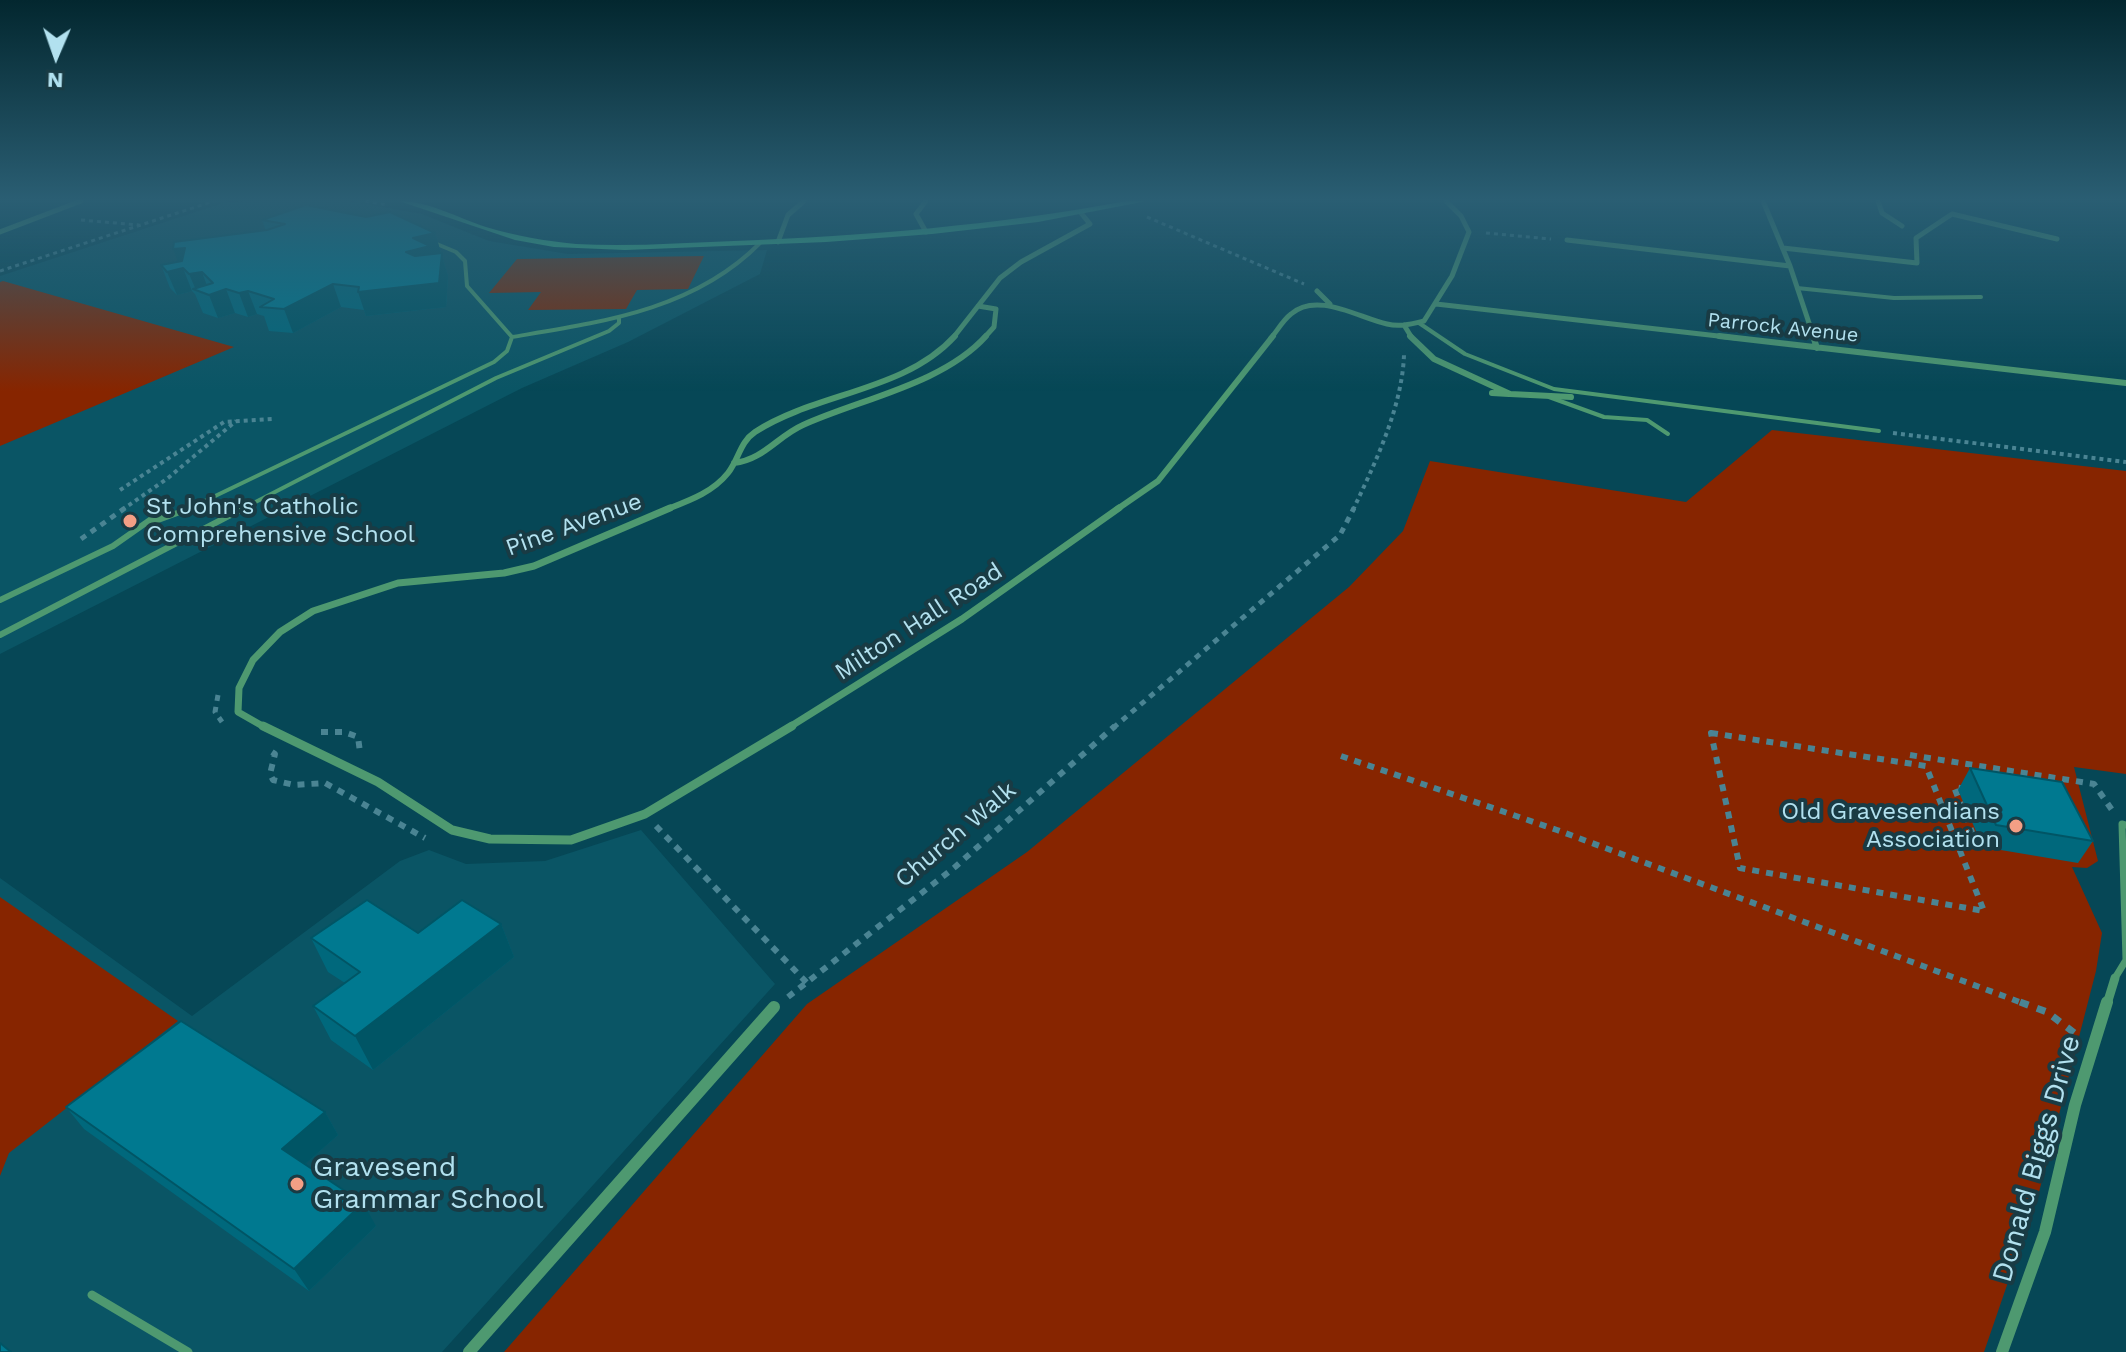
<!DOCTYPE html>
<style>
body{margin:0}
#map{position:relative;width:2126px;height:1352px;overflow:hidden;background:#064756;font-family:"Work Sans",sans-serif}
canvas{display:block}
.north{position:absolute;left:16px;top:16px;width:80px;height:80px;-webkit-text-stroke:6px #193b44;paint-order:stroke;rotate:182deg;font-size:22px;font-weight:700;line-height:32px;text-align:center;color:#b2e1ef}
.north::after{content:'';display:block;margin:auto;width:28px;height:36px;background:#b2e1ef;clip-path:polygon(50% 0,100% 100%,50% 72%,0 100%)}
</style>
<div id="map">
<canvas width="2126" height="1352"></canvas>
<div class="north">N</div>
</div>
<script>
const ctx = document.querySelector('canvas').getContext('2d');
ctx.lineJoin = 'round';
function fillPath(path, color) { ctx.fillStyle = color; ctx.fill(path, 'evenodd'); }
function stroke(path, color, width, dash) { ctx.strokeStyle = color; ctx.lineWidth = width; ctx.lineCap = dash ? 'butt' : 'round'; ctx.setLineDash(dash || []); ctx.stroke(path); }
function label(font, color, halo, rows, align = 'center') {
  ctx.font = font + ' "Work Sans",sans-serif'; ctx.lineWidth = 8; ctx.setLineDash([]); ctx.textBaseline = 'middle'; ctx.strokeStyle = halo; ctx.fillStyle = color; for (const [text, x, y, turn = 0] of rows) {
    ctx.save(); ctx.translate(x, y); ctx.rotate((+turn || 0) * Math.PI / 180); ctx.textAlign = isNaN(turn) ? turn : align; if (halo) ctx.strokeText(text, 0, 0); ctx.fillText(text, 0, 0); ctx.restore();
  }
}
fillPath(new Path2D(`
 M 245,201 L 349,201 L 422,214 L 489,241 L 568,254 L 767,250 L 760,274 L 628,342 L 522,388 L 0,654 L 0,276 L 226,202 Z
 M 641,830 L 775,984 L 442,1352 L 0,1352 L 0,878 L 192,1016 L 400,861 L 429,850 L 466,864 L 545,861 Z`), '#0a5565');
fillPath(new Path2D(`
 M 704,256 L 688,289 L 637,290 L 626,309 L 528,310 L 541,292 L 489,293 L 517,259 Z
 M 3,281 L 234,347 L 0,446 L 0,282 Z
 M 1772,430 L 2126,471 L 2126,774 L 2074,767 L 2098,861 L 2087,868 L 2072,867 L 2102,933 L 2096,971 L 2039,1192 L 1984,1352 L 504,1352 L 807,1004 L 1027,852 L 1349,587 L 1403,531 L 1430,461 L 1686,502 Z
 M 0,897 L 178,1021 L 9,1153 L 0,1176 Z`), '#872500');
stroke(new Path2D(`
 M 365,201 L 387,205
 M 1147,217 L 1304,284
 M 81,220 L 139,225
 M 1486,233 L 1551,239
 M 0,271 L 214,201`), '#4a8493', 3, [4, 4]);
stroke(new Path2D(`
 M 1893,433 L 2126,462
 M 120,490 L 224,422 L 273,419
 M 122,510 L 168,478 L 236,421
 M 1353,510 C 1375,463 1402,408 1404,355`), '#4a8493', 4, [4, 4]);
stroke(new Path2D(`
 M 81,539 L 125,508
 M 218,695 L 215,712 L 222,722
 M 1113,728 L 1340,535 L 1354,508`), '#4a8493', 5, [6, 6]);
stroke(new Path2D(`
 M 321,732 L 344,732 L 358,737 L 360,752
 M 1711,733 L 1926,766 L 1984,911 L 1740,868 Z
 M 272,752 L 275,754 L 270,774 L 273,780 L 294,785 L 325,783 L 425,838
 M 1910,755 L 2094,784 L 2112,810
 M 1341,756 L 1557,830 L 2025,1004
 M 656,826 L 808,984
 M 1956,839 L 1976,842 L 1954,787 L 1965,789
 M 788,997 L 955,867 L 1115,726`), '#4a8493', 6, [7, 7]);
stroke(new Path2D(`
 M 2020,1002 L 2047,1012 L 2077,1035`), '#4a8493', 7, [9, 9]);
stroke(new Path2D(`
 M 1797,288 L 1894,298 L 1981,297
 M 1419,323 L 1465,354 L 1554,389 L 1879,431
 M 512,337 C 602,322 694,310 760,243
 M 1549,397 L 1604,417 L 1647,420 L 1668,434
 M 164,510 L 170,506
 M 186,510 L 494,362 L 507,351 L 512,337 L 467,286 L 465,261 L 456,252 L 432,242
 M 240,510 L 496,378 L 609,331 L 619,323 L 619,317`), '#4e9970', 4);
stroke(new Path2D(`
 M 147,524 L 191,508
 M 0,600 L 113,546 L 167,508
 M 0,635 L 244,508`), '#4e9970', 6);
stroke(new Path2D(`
 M 2115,978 L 2126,960 L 2122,824 L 2126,825`), '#4e9970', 7);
stroke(new Path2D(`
 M 92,1295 L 188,1352`), '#4e9970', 9);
stroke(new Path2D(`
 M 926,201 L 916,214 L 926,232
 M 1763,201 L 1790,266 L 1814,338
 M 1878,201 L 1882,213 L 1902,226
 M 0,232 L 81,201
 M 1567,240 L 1790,266
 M 778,242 L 788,215 L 804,201
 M 1783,248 L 1917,263 L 1916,238 L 1952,214 L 2057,239
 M 1317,291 L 1330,304
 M 1436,304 L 1736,338
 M 978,306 L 996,309 L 994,327 L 984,338
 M 1404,325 L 1412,338
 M 953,338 L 1000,278 L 1021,262 L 1090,224 L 1081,213
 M 1271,338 C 1277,331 1283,320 1291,314 C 1317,291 1359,318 1387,324 C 1400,327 1411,324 1424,321 L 1452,276 L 1469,232 L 1461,216 L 1446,201`), '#4e9970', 5);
stroke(new Path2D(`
 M 1410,336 L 1434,359 L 1510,394 L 1571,397
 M 1719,336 L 2126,383
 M 1813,336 L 1817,348
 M 1492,393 L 1509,394
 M 734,463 C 763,460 778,436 803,425 C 860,399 943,384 986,336
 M 665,510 C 688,501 712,493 728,473 C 739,459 740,442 755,432 C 817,392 904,392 955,336
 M 1116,510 L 1158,481 L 1273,336`), '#4e9970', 6);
stroke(new Path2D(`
 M 266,728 L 238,712 L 239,688 L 253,660 L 280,632 L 313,611 L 398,583 L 504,573 L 534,566 L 670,508
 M 788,728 L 962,619 L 1119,508`), '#4e9970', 7);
stroke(new Path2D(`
 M 263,726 L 378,782 L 452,830 L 490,839 L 571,840 L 645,814 L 792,726
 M 2107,1004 L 2115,978`), '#4e9970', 9);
stroke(new Path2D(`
 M 469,1352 L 774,1007
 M 2002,1352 L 2045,1232 L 2075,1105 L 2107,1002`), '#4e9970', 12);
fillPath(new Path2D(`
 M 399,201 C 429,201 458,218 486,227 C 516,236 545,241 576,244 C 628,247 681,243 734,241 C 866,236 997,225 1127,201 L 1147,201 L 1038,222 L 932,234 L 826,242 L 625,250 L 554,247 L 515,240 Z`), '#49ca89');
fillPath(new Path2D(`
 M 262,220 L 435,233 L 448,276 L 446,307 L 366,316 L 364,310 L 341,307 L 293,333 L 269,331 L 264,316 L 257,314 L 248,317 L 235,313 L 218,318 L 203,313 L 195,294 L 192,291 L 177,295 L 170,288 L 161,265 L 178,261 L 266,231 Z
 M 1970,768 L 2093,841 L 2078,863 L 1983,847 L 1958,790 Z
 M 501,924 L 514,957 L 373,1070 L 331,1040 L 313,1006 L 345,983 L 328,972 L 311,938 L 418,933 Z
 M 66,1107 L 325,1112 L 338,1135 L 305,1164 L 376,1226 L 309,1291 L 84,1129 Z`), '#00687c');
fillPath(new Path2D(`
 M 435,233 L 448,276 L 446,307 L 366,316 L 358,292 L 406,252 L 413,238 Z
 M 185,248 L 183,268 L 192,291 L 177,295 L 167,272 L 181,269 L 173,249 Z
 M 202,272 L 210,294 L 226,289 L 235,313 L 218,318 L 209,295 L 196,290 L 189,274 Z
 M 333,284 L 341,307 L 293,333 L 284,309 Z
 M 248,291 L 257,314 L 248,317 L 239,293 Z
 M 501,924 L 514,957 L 373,1070 L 355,1036 Z
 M 325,1112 L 338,1135 L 296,1172 L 282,1149 Z
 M 363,1203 L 376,1226 L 309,1291 L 294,1269 Z`), '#005565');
const building = new Path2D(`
 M 306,205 L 366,217 L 390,212 L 435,233 L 413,238 L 430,246 L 406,252 L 415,256 L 442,253 L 439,283 L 358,292 L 359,287 L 333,284 L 284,309 L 260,307 L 274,299 L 248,291 L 239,293 L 226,289 L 209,295 L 193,289 L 213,283 L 202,272 L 189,274 L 183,268 L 167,272 L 161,265 L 182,261 L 185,248 L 173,249 L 174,242 L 267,230 L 285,224 L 262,220 Z
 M 1970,768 L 2062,782 L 2093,841 L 1996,825 Z
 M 367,900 L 418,933 L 462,900 L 501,924 L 355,1036 L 313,1006 L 360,972 L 311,938 Z
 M 181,1021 L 325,1112 L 282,1149 L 363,1203 L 294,1269 L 66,1107 Z
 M 0,1343 L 11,1352 L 0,1352 Z`);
fillPath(building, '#007990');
stroke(building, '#005565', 2);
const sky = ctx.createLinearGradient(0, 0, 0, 391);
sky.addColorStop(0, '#03272f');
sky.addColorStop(0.51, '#2a5e73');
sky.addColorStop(1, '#2a5e7300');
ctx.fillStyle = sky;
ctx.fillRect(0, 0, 2126, 391);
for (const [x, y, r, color] of [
 [130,521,8,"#f39f85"],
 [2016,826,8,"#f39f85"],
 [297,1184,8,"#f39f85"]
]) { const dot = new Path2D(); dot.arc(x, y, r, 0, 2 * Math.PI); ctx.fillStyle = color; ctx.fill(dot); stroke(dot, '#193b44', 3); }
label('20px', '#b2e1ef', '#193b44', [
 ["Parrock Avenue",1783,328,6]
]);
label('24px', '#b2e1ef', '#193b44', [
 ["St John's Catholic",146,507],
 ["Comprehensive School",146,535],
 ["Old Gravesendians",2000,812,"right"],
 ["Association",2000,840,"right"]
], 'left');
label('24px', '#b2e1ef', '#193b44', [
 ["Pine Avenue",574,525,-20],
 ["Milton Hall Road",919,622,-33],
 ["Church Walk",956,835,-40]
]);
label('28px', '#b2e1ef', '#193b44', [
 ["Donald Biggs Drive",2037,1159,-74]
]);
label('28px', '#b2e1ef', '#193b44', [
 ["Gravesend",313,1168],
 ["Grammar School",313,1200]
], 'left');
</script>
